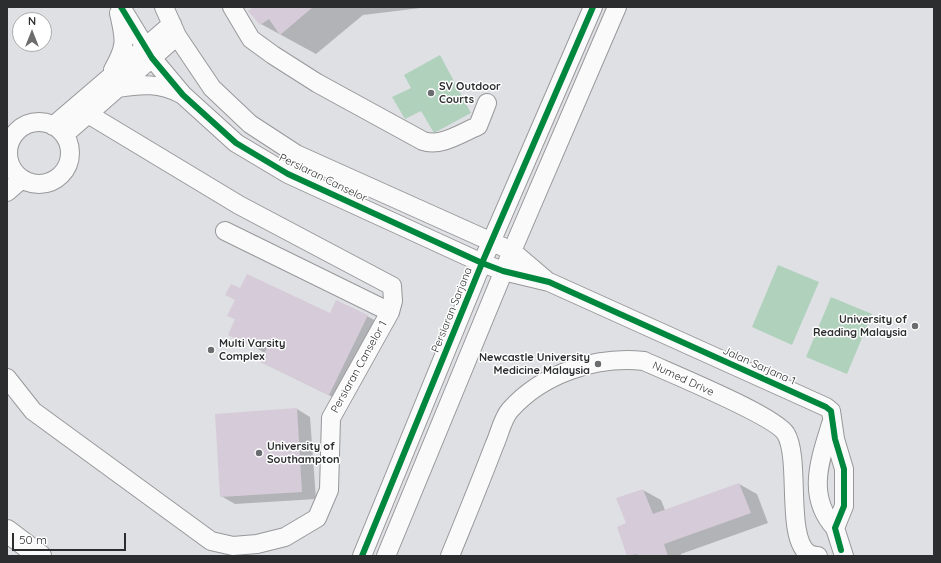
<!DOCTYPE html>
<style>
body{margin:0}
#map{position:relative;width:941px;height:563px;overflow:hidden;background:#dfe0e4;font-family:Quicksand,sans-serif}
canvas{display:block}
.frame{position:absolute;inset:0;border:8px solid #2c2d2f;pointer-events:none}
.north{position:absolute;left:12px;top:12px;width:40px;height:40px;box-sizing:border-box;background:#fff;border:1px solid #ababac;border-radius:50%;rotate:0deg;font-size:11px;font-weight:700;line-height:16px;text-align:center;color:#2c2d2f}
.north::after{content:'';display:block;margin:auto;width:14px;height:18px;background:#6b6c6e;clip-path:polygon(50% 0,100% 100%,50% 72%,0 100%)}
.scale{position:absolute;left:12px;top:533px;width:114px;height:18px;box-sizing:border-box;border:2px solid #2c2d2f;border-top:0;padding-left:5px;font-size:12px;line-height:14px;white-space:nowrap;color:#2c2d2f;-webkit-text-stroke:3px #fff;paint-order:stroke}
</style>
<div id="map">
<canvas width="941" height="563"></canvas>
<div class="frame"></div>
<div class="north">N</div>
<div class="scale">50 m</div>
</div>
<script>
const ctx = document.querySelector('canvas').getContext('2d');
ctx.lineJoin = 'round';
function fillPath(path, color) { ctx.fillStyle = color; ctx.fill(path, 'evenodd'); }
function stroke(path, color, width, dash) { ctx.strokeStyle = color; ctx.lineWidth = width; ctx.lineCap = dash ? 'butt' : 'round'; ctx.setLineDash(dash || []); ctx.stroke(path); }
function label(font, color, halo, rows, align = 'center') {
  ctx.font = font + ' Quicksand,sans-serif'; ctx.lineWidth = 3; ctx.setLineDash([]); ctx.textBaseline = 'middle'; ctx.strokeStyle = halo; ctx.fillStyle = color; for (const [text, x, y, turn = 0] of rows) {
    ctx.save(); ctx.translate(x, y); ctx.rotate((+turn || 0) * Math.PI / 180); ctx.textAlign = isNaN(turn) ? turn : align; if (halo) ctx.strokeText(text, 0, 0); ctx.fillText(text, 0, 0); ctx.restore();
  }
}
fillPath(new Path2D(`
 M 440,55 L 471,113 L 434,133 L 421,111 L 405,119 L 392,97 L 411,88 L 404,75 Z
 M 778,265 L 819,282 L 792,345 L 752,327 Z
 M 831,297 L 872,314 L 847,374 L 806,357 Z`), '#b0d1bc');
fillPath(new Path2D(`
 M 255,7 L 429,7 L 363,15 L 316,54 L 261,24 Z
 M 241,290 L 331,314 L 367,316 L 385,326 L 347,404 L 261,362 L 265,353 L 230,334 L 236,320 L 229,315 Z
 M 297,409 L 310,417 L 316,499 L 235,504 L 221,496 Z
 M 739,484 L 757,494 L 768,523 L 681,554 L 681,556 L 628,556 L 618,527 L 627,524 L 643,490 L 661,500 L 665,510 Z`), '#0003');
fillPath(new Path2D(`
 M 253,7 L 313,7 L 280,35 L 269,19 L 260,25 L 248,11 Z
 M 247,274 L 330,313 L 336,300 L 368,315 L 329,395 L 260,362 L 268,346 L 259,342 L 256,348 L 228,335 L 235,319 L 227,316 L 235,300 L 225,295 L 231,284 L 240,288 Z
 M 297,408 L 302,492 L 220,497 L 215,414 Z
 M 739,483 L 751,513 L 664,544 L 668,556 L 637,556 L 637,554 L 627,556 L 617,527 L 626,523 L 616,498 L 643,489 L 653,514 Z`), '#d6cbd8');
const minor = new Path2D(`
 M 121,7 L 152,58 L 183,95 L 236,143 L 288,174 L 482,263 L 503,271 L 549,282 L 826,407 L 831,411 L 835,439 L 844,469 L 844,506 L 835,528 L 844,556
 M 164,7 L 177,36 L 212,88 L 250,124 L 296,154 L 512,251 L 546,280
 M 232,7 L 251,39 L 273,55 L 317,83 L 423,141 C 441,147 461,133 478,126 L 487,103
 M 113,70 C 127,45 125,40 119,13
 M 118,88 C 142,84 160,83 181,94
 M8 153a31 31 0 1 1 62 0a31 31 0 1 1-62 0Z
 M 53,126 L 172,24
 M 64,135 L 177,36
 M 7,192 L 22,179
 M 225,231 L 390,312
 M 7,378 L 33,411 L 211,541 L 233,546 L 257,544 L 285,537 L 317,518 L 329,490 L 331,418 L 390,312 L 393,301 L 392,286 L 239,205 L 88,114
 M 831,424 C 820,460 806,496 835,528
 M 362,556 L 482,263 L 593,7
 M 386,556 L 512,251 L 617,7
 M 450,556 C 465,519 480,483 494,446 C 499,436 502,419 510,410 C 543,373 596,356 644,361 C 670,373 776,416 786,434 C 801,460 785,539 809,554 C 812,555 816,556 818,556`);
const highway = new Path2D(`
 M 7,531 L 40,556`);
stroke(minor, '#98989b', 20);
stroke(highway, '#98989b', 24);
stroke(minor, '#fafafb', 18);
stroke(highway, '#fafafb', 22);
stroke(new Path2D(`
 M 121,7 L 152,58 L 183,95 L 236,143 L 288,174 L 482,263 L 503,271 L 549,282 L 826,407 L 831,411 L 835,439 L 844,469 L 844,506 L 835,528 L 841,550
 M 362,556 L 482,263 L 593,7`), '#00873e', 6);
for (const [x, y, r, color] of [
 [431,93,4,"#6b6c6e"],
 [915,326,4,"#6b6c6e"],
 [211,350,4,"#6b6c6e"],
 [598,364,4,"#6b6c6e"],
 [259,453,4,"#6b6c6e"]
]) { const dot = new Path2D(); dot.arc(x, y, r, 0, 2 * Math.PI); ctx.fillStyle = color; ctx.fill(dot); stroke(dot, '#fff', 1.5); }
label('bold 11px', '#2c2d2f', '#fff', [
 ["SV Outdoor",439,87],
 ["Courts",439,100],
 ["University of",907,320,"right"],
 ["Reading Malaysia",907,333,"right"],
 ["Multi Varsity",219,344],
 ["Complex",219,357],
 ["Newcastle University",590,358,"right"],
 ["Medicine Malaysia",590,371,"right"],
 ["University of",267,447],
 ["Southampton",267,460]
], 'left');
label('11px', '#2c2d2f', '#fff', [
 ["Persiaran Canselor",323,178,26],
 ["Persiaran Sarjana",452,310,-68],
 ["Jalan Sarjana 1",759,366,24],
 ["Persiaran Canselor 1",359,367,-61],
 ["Numed Drive",683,379,25]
]);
</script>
